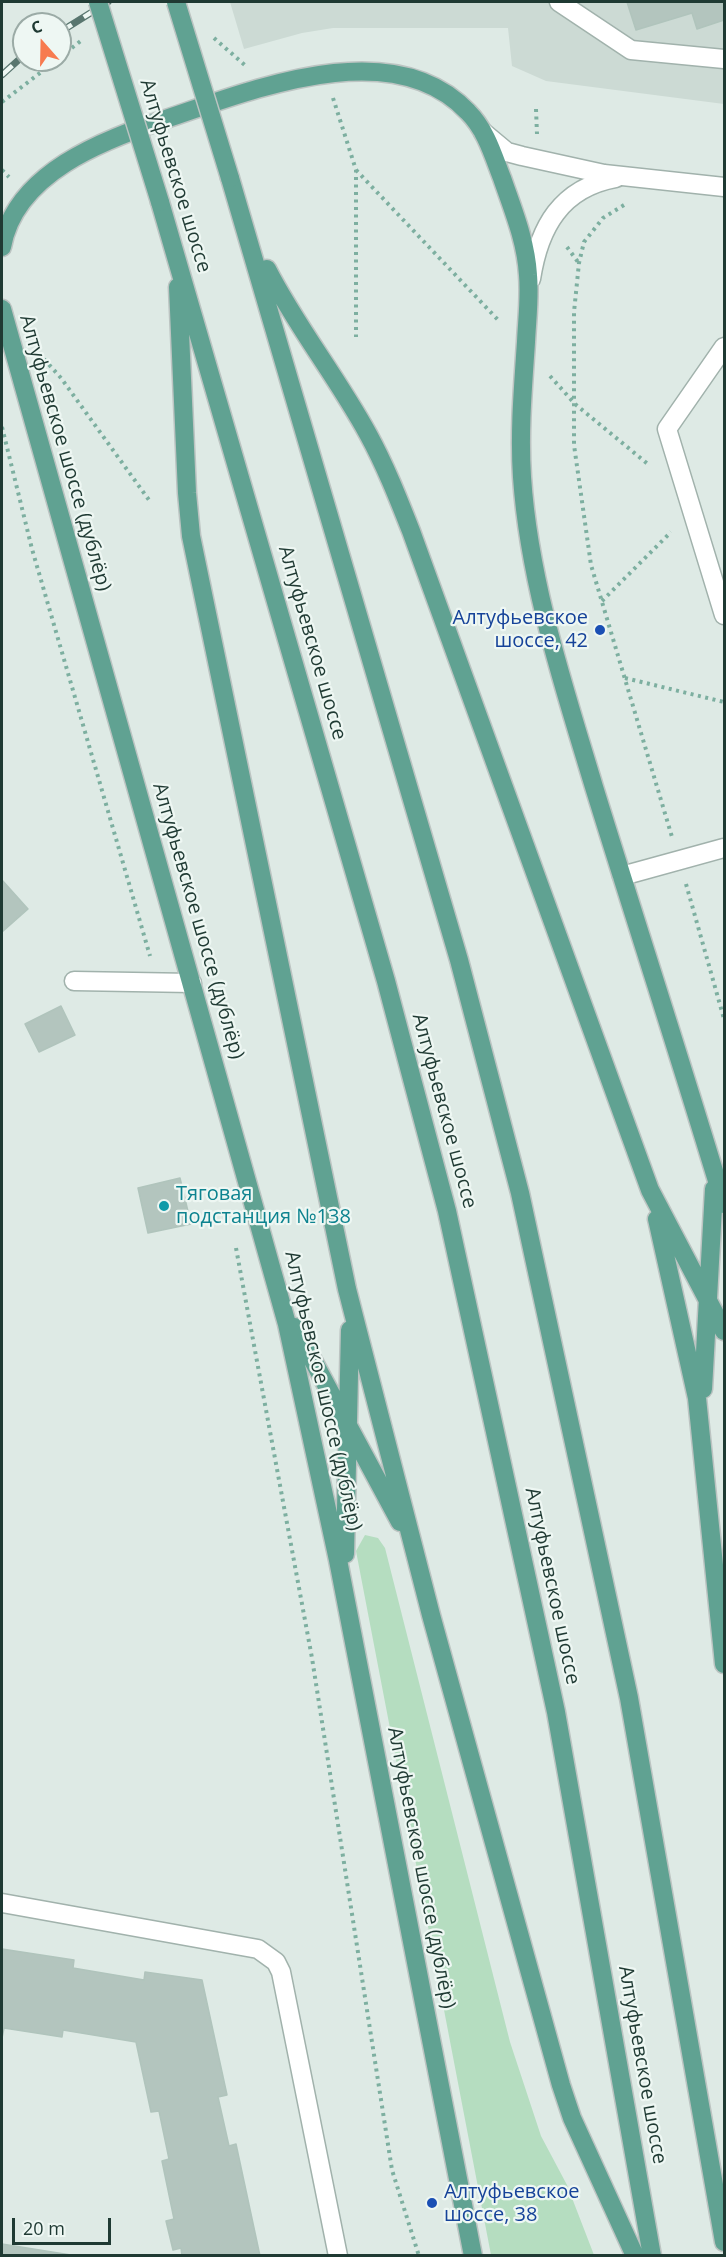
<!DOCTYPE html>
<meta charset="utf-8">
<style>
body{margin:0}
#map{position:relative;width:726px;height:2257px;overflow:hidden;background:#deeae5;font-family:"Open Sans",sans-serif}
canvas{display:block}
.frame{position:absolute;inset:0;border:3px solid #1f3a33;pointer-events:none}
.north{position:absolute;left:12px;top:12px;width:60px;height:60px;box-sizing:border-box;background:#eef7f3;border:2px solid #9baba6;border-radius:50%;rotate:340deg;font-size:16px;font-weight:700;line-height:24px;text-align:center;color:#1f3a33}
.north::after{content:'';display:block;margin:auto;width:21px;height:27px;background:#f77a4f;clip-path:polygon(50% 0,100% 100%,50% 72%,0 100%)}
.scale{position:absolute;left:12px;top:2218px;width:99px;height:27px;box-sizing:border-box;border:3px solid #1f3a33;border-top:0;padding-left:8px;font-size:18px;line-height:21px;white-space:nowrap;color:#1f3a33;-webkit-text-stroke:4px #eef7f3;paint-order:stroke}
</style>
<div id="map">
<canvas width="726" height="2257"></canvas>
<div class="frame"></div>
<div class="north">С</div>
<div class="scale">20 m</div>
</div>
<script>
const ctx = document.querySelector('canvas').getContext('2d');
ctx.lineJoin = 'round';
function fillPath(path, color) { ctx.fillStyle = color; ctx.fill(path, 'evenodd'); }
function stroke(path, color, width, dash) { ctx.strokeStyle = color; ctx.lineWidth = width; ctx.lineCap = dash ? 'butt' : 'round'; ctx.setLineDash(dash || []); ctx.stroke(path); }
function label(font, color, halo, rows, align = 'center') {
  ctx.font = font + ' "Open Sans",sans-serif'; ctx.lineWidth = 4.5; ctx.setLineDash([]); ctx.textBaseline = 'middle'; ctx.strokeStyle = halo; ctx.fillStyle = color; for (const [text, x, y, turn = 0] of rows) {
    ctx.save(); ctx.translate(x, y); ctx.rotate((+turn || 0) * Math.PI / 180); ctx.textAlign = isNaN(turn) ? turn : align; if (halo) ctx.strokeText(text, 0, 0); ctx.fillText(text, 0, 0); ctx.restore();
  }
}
fillPath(new Path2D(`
 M 230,2 L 724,2 L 724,104 L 546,81 L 512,66 L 508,28 L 333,28 L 302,33 L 244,49 Z`), '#ccdad4');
fillPath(new Path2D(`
 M 365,1535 L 378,1538 L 385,1548 L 510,2042 L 541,2136 L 567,2185 L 594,2255 L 491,2255 L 356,1551 Z`), '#b5ddc0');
const building = new Path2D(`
 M 627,2 L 724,2 L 724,20 L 697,29 L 692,13 L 636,30 Z
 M 2,880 L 28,909 L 2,932 Z
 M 61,1006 L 75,1035 L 39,1052 L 25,1024 Z
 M 180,1178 L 191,1224 L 148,1233 L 138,1188 Z
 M 2,1949 L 74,1960 L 73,1968 L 144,1980 L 145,1972 L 202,1980 L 227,2095 L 218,2097 L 229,2146 L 236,2144 L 260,2256 L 182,2256 L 181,2248 L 173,2250 L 166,2221 L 174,2219 L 162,2161 L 169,2159 L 159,2111 L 151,2112 L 136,2042 L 63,2030 L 62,2037 L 4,2028 L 2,2038 Z
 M 2,2244 L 77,2256 L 2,2256 Z`);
fillPath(building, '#b3c5be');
stroke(building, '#b0c4bc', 1.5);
const minor = new Path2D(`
 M 559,2 L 631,50 L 724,59
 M 483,132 L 507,152 L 522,156 L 604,174 L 724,187
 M 531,279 C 539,227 561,188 616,178
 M 724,347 L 667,429 L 724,615
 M 622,876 L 724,848
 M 74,981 L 192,983
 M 2,1903 L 258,1949 L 276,1962 L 281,1972 L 338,2256`);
const major = new Path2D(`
 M 230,178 L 459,960 L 520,1193 L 629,1698 L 724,2242
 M 160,202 L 386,981 L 447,1211 L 556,1712 L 652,2256
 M 2,247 C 15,173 103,140 166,119 C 252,90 393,32 468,112 C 486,130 493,155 502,178 C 513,210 526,241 528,275 C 530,297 527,320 526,342 C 523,387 519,432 522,477 C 529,582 564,687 594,787 C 637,926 682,1064 724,1204
 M 267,269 C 296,326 337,377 368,434 C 385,465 398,498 411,531 L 650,1190 L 724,1331
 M 178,287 L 187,493 L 191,536 L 347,1289 L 431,1615 L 561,2085 L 572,2118 L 635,2256
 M 2,309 L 287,1324 L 338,1560 L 473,2256
 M 657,1219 L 697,1398 L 724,1664
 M 295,1327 L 400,1522
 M 703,1389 L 714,1189
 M 345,1554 L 350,1330`);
stroke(minor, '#a1b2ac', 21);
stroke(major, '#bcc4c2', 21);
stroke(new Path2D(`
 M 214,38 L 247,67
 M 60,57 L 82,40
 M 333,98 L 356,170 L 356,337
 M 2,102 L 57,60
 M 536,109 L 537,134
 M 2,170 L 9,177
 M 356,170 L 500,322
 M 624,205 L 603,218 L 584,242 L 579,263 L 574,312 L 574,445 L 591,565 L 672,837
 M 567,247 L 578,262
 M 44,359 L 61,378 L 149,500
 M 550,376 L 575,404 L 649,465
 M 2,427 L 32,549 L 150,956
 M 602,601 L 671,532
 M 625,678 L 724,702
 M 686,884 L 724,1019
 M 236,1248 L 312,1658 L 392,2170 L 419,2256`), '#7dafa0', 4, [3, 4.5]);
stroke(minor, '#fff', 18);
stroke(major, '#60a292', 18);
const rail = new Path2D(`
 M 60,32 L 108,2
 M 2,75 L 24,55`);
stroke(rail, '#59766f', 7);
stroke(rail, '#eef7f3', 4.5, [14]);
const majorBridge = new Path2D(`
 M 98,2 L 160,202
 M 176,2 L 230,178`);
stroke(majorBridge, '#bcc4c2', 21, []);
stroke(majorBridge, '#60a292', 18);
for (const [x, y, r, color] of [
 [600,630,6,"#1a4fb4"],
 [164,1206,6,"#0f9aa8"],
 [432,2203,6,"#1a4fb4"]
]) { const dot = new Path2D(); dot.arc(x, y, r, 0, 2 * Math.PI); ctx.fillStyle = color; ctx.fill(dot); stroke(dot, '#eef7f3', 2); }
label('20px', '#1f3a33', '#eef7f3', [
 ["Алтуфьевское шоссе",175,176,73],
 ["Алтуфьевское шоссе (дублёр)",65,453,74],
 ["Алтуфьевское шоссе",312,643,74],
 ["Алтуфьевское шоссе (дублёр)",198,921,74],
 ["Алтуфьевское шоссе",444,1111,75],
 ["Алтуфьевское шоссе (дублёр)",323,1391,77],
 ["Алтуфьевское шоссе",552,1586,78],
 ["Алтуфьевское шоссе (дублёр)",421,1868,79],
 ["Алтуфьевское шоссе",642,2065,80]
]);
label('20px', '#164399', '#eef7f3', [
 ["Алтуфьевское",588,618],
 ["шоссе, 42",588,641],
 ["Алтуфьевское",444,2192,"left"],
 ["шоссе, 38",444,2215,"left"]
], 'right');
label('20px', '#0d838f', '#eef7f3', [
 ["Тяговая",176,1194],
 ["подстанция №138",176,1217]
], 'left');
</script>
